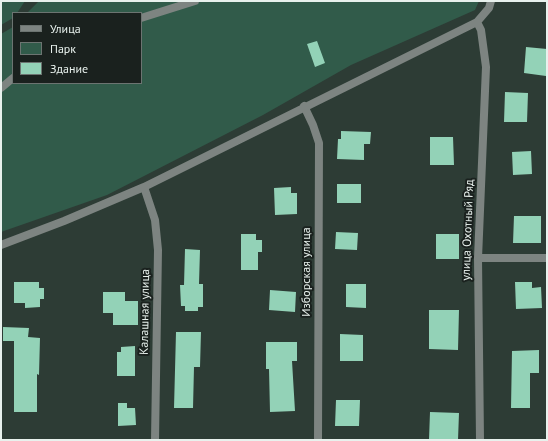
<!DOCTYPE html>
<meta charset="utf-8">
<style>
body{margin:0}
#map{position:relative;width:548px;height:441px;overflow:hidden;background:#2d3c35;font-family:"PT Sans",sans-serif}
canvas{display:block}
.frame{position:absolute;inset:0;border:2px solid #e8f1ed;pointer-events:none}
.legend{position:absolute;left:12px;top:12px;width:130px;height:72px;box-sizing:border-box;background:#1a211e;border:1px solid #6c7471;margin:0;padding:5px 7px;list-style:none;font-size:12px;color:#e8f1ed}
.legend li{display:flex;align-items:center;gap:8px;height:20px}
.legend b{width:20px;border:1px solid #6c7471}
</style>
<div id="map">
<canvas width="548" height="441"></canvas>
<div class="frame"></div>
<ul class="legend">
<li><b style="height:5px;background:#7d8481"></b>Улица</li>
<li><b style="height:11px;background:#315b4a"></b>Парк</li>
<li><b style="height:11px;background:#93d2b7"></b>Здание</li>
</ul>
</div>
<script>
const ctx = document.querySelector('canvas').getContext('2d');
ctx.lineJoin = 'round';
function fillPath(path, color) { ctx.fillStyle = color; ctx.fill(path, 'evenodd'); }
function stroke(path, color, width, dash) { ctx.strokeStyle = color; ctx.lineWidth = width; ctx.lineCap = dash ? 'butt' : 'round'; ctx.setLineDash(dash || []); ctx.stroke(path); }
function label(font, color, halo, rows, align = 'center') {
  ctx.font = font + ' "PT Sans",sans-serif'; ctx.lineWidth = 4; ctx.setLineDash([]); ctx.textBaseline = 'middle'; ctx.strokeStyle = halo; ctx.fillStyle = color; for (const [text, x, y, turn = 0] of rows) {
    ctx.save(); ctx.translate(x, y); ctx.rotate((+turn || 0) * Math.PI / 180); ctx.textAlign = isNaN(turn) ? turn : align; if (halo) ctx.strokeText(text, 0, 0); ctx.fillText(text, 0, 0); ctx.restore();
  }
}
fillPath(new Path2D(`
 M 1,1 L 25,1 L 17,13 L 13,13 L 13,18 L 1,25 Z
 M 39,1 L 479,1 L 475,10 L 351,65 L 263,115 L 107,195 L 1,232 L 1,34 L 13,27 L 13,83 L 141,83 L 141,13 L 27,13 Z`), '#315b4a');
fillPath(new Path2D(`
 M 317,41 L 325,63 L 315,67 L 307,44 Z
 M 526,47 L 547,49 L 546,76 L 524,73 Z
 M 505,92 L 528,93 L 527,122 L 504,122 Z
 M 341,131 L 371,132 L 370,144 L 364,144 L 364,160 L 337,159 L 338,139 L 341,139 Z
 M 430,137 L 453,137 L 454,165 L 430,165 Z
 M 531,151 L 532,174 L 513,175 L 512,152 Z
 M 337,184 L 361,184 L 361,203 L 337,203 Z
 M 291,187 L 291,193 L 297,193 L 297,214 L 275,215 L 274,188 Z
 M 514,216 L 541,216 L 541,243 L 513,243 Z
 M 336,232 L 358,233 L 357,250 L 335,249 Z
 M 241,234 L 256,234 L 256,240 L 262,240 L 262,252 L 258,252 L 258,270 L 241,270 Z
 M 436,234 L 459,234 L 459,259 L 436,259 Z
 M 185,249 L 200,250 L 199,284 L 203,284 L 203,307 L 198,307 L 198,311 L 185,311 L 185,306 L 181,306 L 180,285 L 184,285 Z
 M 14,282 L 39,282 L 39,288 L 44,288 L 44,299 L 40,299 L 40,307 L 25,308 L 25,303 L 14,303 Z
 M 515,282 L 532,282 L 532,288 L 541,287 L 542,308 L 516,309 Z
 M 346,284 L 366,284 L 366,308 L 346,307 Z
 M 270,290 L 296,292 L 295,312 L 269,310 Z
 M 103,292 L 125,292 L 125,301 L 138,301 L 138,325 L 113,325 L 113,313 L 103,313 Z
 M 429,310 L 459,310 L 458,350 L 429,349 Z
 M 3,327 L 29,328 L 28,337 L 40,338 L 39,375 L 37,374 L 37,412 L 14,412 L 14,341 L 3,341 Z
 M 176,332 L 201,332 L 200,367 L 194,367 L 193,408 L 174,408 Z
 M 340,334 L 363,335 L 363,361 L 340,361 Z
 M 266,342 L 297,342 L 297,361 L 292,361 L 295,411 L 270,412 L 269,369 L 266,369 Z
 M 135,346 L 135,376 L 117,376 L 117,352 L 121,352 L 121,347 Z
 M 539,350 L 539,373 L 530,373 L 530,408 L 511,408 L 512,351 Z
 M 336,400 L 360,400 L 359,426 L 335,426 Z
 M 118,403 L 127,403 L 127,408 L 135,408 L 136,425 L 118,426 Z
 M 430,412 L 459,413 L 458,440 L 429,440 Z`), '#93d2b7');
stroke(new Path2D(`
 M 141,18 L 195,1
 M 477,22 L 481,30 L 486,67 L 478,258 L 480,440
 M 1,88 L 13,78
 M 304,106 L 313,125 L 319,143 L 318,440
 M 144,187 L 155,220 L 158,250 L 155,440
 M 1,245 L 64,221 L 144,187 L 477,22 L 489,8 L 491,1
 M 478,258 L 547,258`), '#7d8481', 8);
label('12px', '#e8f1ed', '#1a211e', [
 ["улица Охотный Ряд",468,230,-88],
 ["Изборская улица",307,272,-90],
 ["Калашная улица",145,312,-89]
]);
</script>
